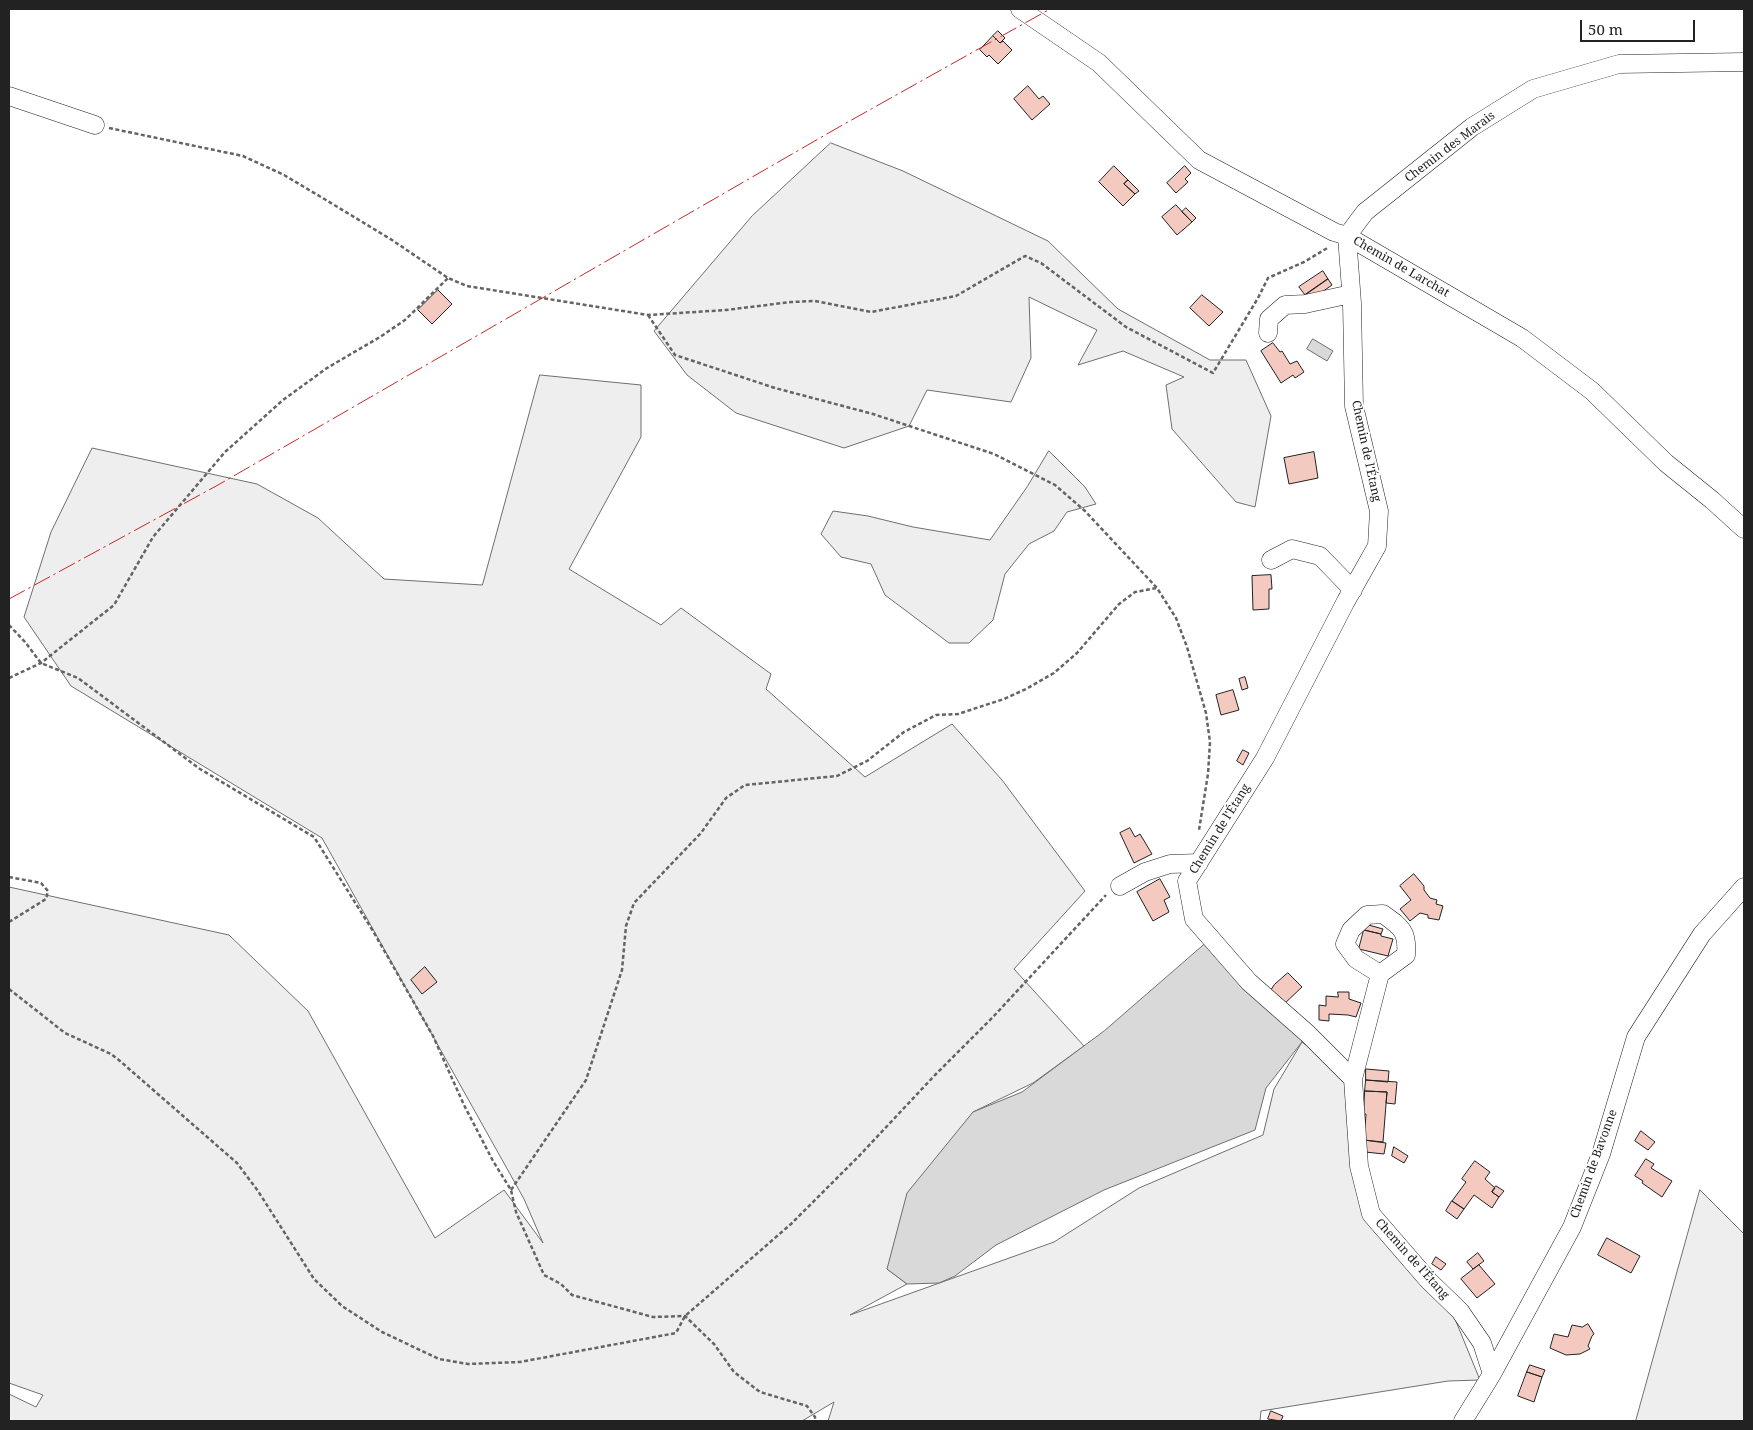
<!DOCTYPE html>
<meta charset="utf-8">
<style>
body{margin:0}
#map{position:relative;width:1753px;height:1430px;overflow:hidden;background:#fff;font-family:"Noto Serif",serif}
canvas{display:block}
.frame{position:absolute;inset:0;border:10px solid #222;pointer-events:none}
.scale{position:absolute;left:1580px;top:20px;width:115px;height:22px;box-sizing:border-box;border:2px solid #222;border-top:0;padding-left:6px;font-size:15px;line-height:18px;white-space:nowrap;color:#222;-webkit-text-stroke:4px #fff;paint-order:stroke}
</style>
<div id="map">
<canvas width="1753" height="1430"></canvas>
<div class="frame"></div>
<div class="scale">50 m</div>
</div>
<script>
const ctx = document.querySelector('canvas').getContext('2d');
ctx.lineJoin = 'round';
function fillPath(path, color) { ctx.fillStyle = color; ctx.fill(path, 'evenodd'); }
function stroke(path, color, width, dash) { ctx.strokeStyle = color; ctx.lineWidth = width; ctx.lineCap = dash ? 'butt' : 'round'; ctx.setLineDash(dash || []); ctx.stroke(path); }
function label(font, color, halo, rows, align = 'center') {
  ctx.font = font + ' "Noto Serif",serif'; ctx.lineWidth = 4; ctx.setLineDash([]); ctx.textBaseline = 'middle'; ctx.strokeStyle = halo; ctx.fillStyle = color; for (const [text, x, y, turn = 0] of rows) {
    ctx.save(); ctx.translate(x, y); ctx.rotate((+turn || 0) * Math.PI / 180); ctx.textAlign = isNaN(turn) ? turn : align; if (halo) ctx.strokeText(text, 0, 0); ctx.fillText(text, 0, 0); ctx.restore();
  }
}
const green = new Path2D(`
 M 831,143 L 903,171 L 1048,241 L 1118,309 L 1210,360 L 1246,360 L 1271,416 L 1255,507 L 1236,502 L 1172,429 L 1166,385 L 1184,377 L 1123,351 L 1078,365 L 1097,330 L 1029,297 L 1031,358 L 1011,402 L 927,390 L 909,426 L 844,448 L 736,413 L 687,375 L 654,331 L 752,216 Z
 M 540,375 L 641,385 L 641,437 L 569,569 L 661,625 L 681,608 L 771,674 L 766,689 L 865,777 L 952,724 L 1002,780 L 1085,891 L 1014,969 L 1084,1046 L 1033,1083 L 973,1112 L 887,1269 L 907,1284 L 850,1315 L 1054,1242 L 1139,1188 L 1263,1135 L 1274,1089 L 1302,1042 L 1324,1059 L 1345,1081 L 1360,1204 L 1401,1261 L 1455,1319 L 1480,1380 L 1448,1381 L 1261,1411 L 1260,1421 L 828,1421 L 834,1402 L 802,1421 L 9,1421 L 9,1394 L 36,1407 L 43,1395 L 9,1383 L 9,887 L 229,935 L 308,1011 L 435,1238 L 504,1190 L 543,1243 L 524,1199 L 322,838 L 71,686 L 24,617 L 51,532 L 92,448 L 257,484 L 318,518 L 384,579 L 482,585 Z
 M 1049,451 L 1085,487 L 1096,504 L 1067,512 L 1054,531 L 1029,544 L 1005,574 L 993,620 L 969,643 L 949,643 L 885,595 L 871,564 L 841,557 L 821,534 L 833,511 L 868,516 L 913,527 L 990,540 L 1027,487 Z
 M 1700,1190 L 1744,1234 L 1744,1421 L 1636,1421 Z`);
fillPath(green, '#eee');
stroke(green, '#6f6f6f', 1);
const water = new Path2D(`
 M 1313,339 L 1333,351 L 1327,361 L 1307,349 Z
 M 1205,944 L 1303,1037 L 1302,1042 L 1266,1088 L 1255,1130 L 1104,1190 L 996,1245 L 955,1276 L 939,1283 L 907,1284 L 887,1269 L 907,1193 L 973,1112 L 1022,1092 L 1104,1031 Z`);
fillPath(water, '#d9d9d9');
stroke(water, '#6f6f6f', 1);
const building = new Path2D(`
 M 998,31 L 1005,38 L 1000,43 L 993,36 Z
 M 993,36 L 1000,43 L 1003,41 L 1012,50 L 998,64 L 989,55 L 987,57 L 980,50 Z
 M 1028,86 L 1039,99 L 1043,96 L 1050,104 L 1032,120 L 1014,99 Z
 M 1114,166 L 1128,180 L 1124,184 L 1135,194 L 1123,206 L 1099,182 Z
 M 1185,166 L 1191,173 L 1185,179 L 1188,182 L 1176,193 L 1167,183 Z
 M 1128,180 L 1139,191 L 1135,194 L 1124,184 Z
 M 1176,205 L 1192,222 L 1177,235 L 1162,217 Z
 M 1186,208 L 1196,218 L 1192,222 L 1182,212 Z
 M 1323,271 L 1328,279 L 1305,295 L 1299,287 Z
 M 1328,279 L 1332,285 L 1309,301 L 1305,295 Z
 M 438,290 L 452,304 L 432,324 L 418,310 Z
 M 1202,295 L 1223,312 L 1209,326 L 1190,308 Z
 M 1273,343 L 1280,352 L 1282,351 L 1290,364 L 1297,361 L 1304,372 L 1295,378 L 1293,375 L 1281,383 L 1261,351 Z
 M 1314,452 L 1318,478 L 1289,484 L 1284,458 Z
 M 1271,575 L 1272,589 L 1269,589 L 1269,609 L 1253,610 L 1252,576 Z
 M 1245,677 L 1248,688 L 1242,690 L 1239,679 Z
 M 1233,690 L 1239,710 L 1221,715 L 1216,695 Z
 M 1243,750 L 1249,753 L 1243,765 L 1237,761 Z
 M 1130,828 L 1135,837 L 1140,834 L 1152,854 L 1134,863 L 1120,833 Z
 M 1414,874 L 1424,886 L 1424,890 L 1430,898 L 1437,900 L 1436,904 L 1443,906 L 1439,920 L 1428,918 L 1428,915 L 1420,913 L 1410,921 L 1400,909 L 1411,900 L 1400,886 Z
 M 1160,879 L 1170,897 L 1164,900 L 1169,912 L 1153,921 L 1137,892 Z
 M 1365,924 L 1383,929 L 1381,934 L 1364,930 Z
 M 1364,930 L 1381,934 L 1381,936 L 1393,939 L 1388,956 L 1359,949 Z
 M 425,967 L 437,982 L 422,994 L 411,980 Z
 M 1288,973 L 1302,987 L 1282,1006 L 1269,993 L 1274,985 Z
 M 1338,992 L 1349,992 L 1349,999 L 1361,1003 L 1356,1017 L 1348,1015 L 1329,1014 L 1329,1021 L 1319,1020 L 1319,1005 L 1326,1006 L 1326,996 L 1338,997 Z
 M 1366,1069 L 1389,1071 L 1388,1082 L 1366,1080 Z
 M 1366,1080 L 1397,1082 L 1395,1104 L 1386,1103 L 1387,1092 L 1365,1091 Z
 M 1365,1091 L 1387,1092 L 1383,1142 L 1364,1140 L 1366,1114 L 1364,1114 Z
 M 1641,1131 L 1655,1142 L 1648,1150 L 1635,1141 Z
 M 1364,1140 L 1386,1143 L 1384,1154 L 1365,1152 Z
 M 1394,1147 L 1408,1156 L 1404,1163 L 1392,1156 Z
 M 1646,1159 L 1654,1164 L 1651,1168 L 1672,1181 L 1662,1197 L 1642,1183 L 1643,1181 L 1635,1176 Z
 M 1475,1161 L 1490,1172 L 1485,1179 L 1495,1188 L 1492,1192 L 1499,1197 L 1492,1208 L 1474,1195 L 1464,1209 L 1452,1201 L 1466,1182 L 1462,1179 Z
 M 1496,1186 L 1504,1191 L 1499,1197 L 1492,1192 Z
 M 1452,1201 L 1464,1209 L 1457,1219 L 1446,1211 Z
 M 1607,1238 L 1640,1256 L 1631,1273 L 1598,1255 Z
 M 1478,1253 L 1484,1261 L 1473,1269 L 1467,1262 Z
 M 1436,1257 L 1446,1264 L 1441,1270 L 1432,1264 Z
 M 1479,1265 L 1495,1284 L 1477,1298 L 1461,1279 Z
 M 1588,1324 L 1594,1334 L 1592,1336 L 1588,1346 L 1590,1349 L 1580,1354 L 1566,1355 L 1550,1348 L 1554,1334 L 1568,1337 L 1572,1325 L 1582,1327 Z
 M 1530,1365 L 1545,1370 L 1542,1377 L 1527,1372 Z
 M 1527,1372 L 1542,1377 L 1534,1402 L 1518,1396 Z
 M 1271,1411 L 1283,1416 L 1281,1421 L 1268,1419 Z`);
fillPath(building, '#f3c9c0');
stroke(building, '#222', 1);
const minor = new Path2D(`
 M 1020,9 L 1099,63 L 1199,160 L 1334,232 L 1347,236 L 1522,338 L 1592,391 L 1666,463 L 1712,500 L 1744,529
 M 9,96 L 95,125
 M 1347,236 L 1352,303 L 1354,406 L 1379,511 L 1377,546 L 1346,601 L 1265,758 L 1187,881 L 1194,919 L 1249,982 L 1308,1034 L 1353,1079 L 1359,1166 L 1371,1214 L 1429,1281 L 1460,1311 L 1482,1343 L 1492,1374
 M 1347,236 L 1365,212 L 1472,127 L 1533,89 L 1619,64 L 1744,62
 M 1268,333 L 1269,319 L 1285,305 L 1305,304 L 1351,294
 M 1271,560 L 1292,549 L 1320,556 L 1353,590
 M 1120,886 L 1145,872 L 1170,864 L 1199,863
 M 1353,1079 L 1380,974 L 1406,955 C 1408,931 1401,927 1383,914 L 1367,915 L 1351,930 L 1345,944 L 1356,959 L 1380,974
 M 1463,1421 L 1492,1374 L 1572,1227 L 1601,1154 L 1636,1037 L 1702,934 L 1744,887`);
stroke(minor, '#222', 19);
stroke(new Path2D(`
 M 109,128 L 243,156 L 284,175 L 326,200 L 392,240 L 448,278 L 467,286 L 648,315 L 726,310 L 791,302 L 815,301 L 871,312 L 956,296 L 1025,256 L 1041,263 L 1126,327 L 1213,373 L 1258,298 L 1268,278 L 1304,262 L 1329,247
 M 648,315 L 675,355 L 775,388 L 873,414 L 994,454 L 1055,485 L 1085,511 L 1157,588 L 1176,618 L 1187,647 L 1206,713 L 1210,742 L 1208,774 L 1199,830
 M 9,625 L 25,642 L 41,663 L 78,678 L 200,769 L 314,837 L 373,931 L 433,1036 L 464,1105 L 493,1161 L 511,1190 L 516,1212 L 544,1275 L 561,1284 L 572,1295 L 653,1317 L 685,1316 L 714,1344 L 734,1372 L 760,1392 L 807,1406 L 815,1417 L 815,1421
 M 9,678 L 41,663 L 114,605 L 153,537 L 225,452 L 283,400 L 327,368 L 380,337 L 405,320 L 448,278
 M 9,877 L 41,883 L 48,891 L 46,899 L 9,922
 M 9,989 L 65,1033 L 111,1054 L 120,1061 L 237,1163 L 258,1191 L 314,1279 L 342,1306 L 382,1332 L 439,1359 L 468,1364 L 520,1362 L 676,1333 L 685,1316 L 791,1224 L 860,1155 L 935,1075 L 993,1017 L 1106,895
 M 511,1190 L 586,1080 L 622,970 L 626,926 L 634,903 L 701,833 L 726,798 L 745,785 L 837,776 L 867,761 L 904,732 L 936,715 L 958,714 L 1004,699 L 1026,689 L 1054,673 L 1077,653 L 1119,604 L 1135,592 L 1157,588`), '#646464', 2.5, [4, 2.5]);
stroke(minor, '#fff', 18);
stroke(new Path2D(`
 M 9,599 L 218,485 L 839,127 L 1050,9`), '#c62828', 1, [18, 4, 2.5, 4]);
label('12px', '#222', '#fff', [
 ["Chemin des Marais",1450,147,-37],
 ["Chemin de Larchat",1401,267,30],
 ["Chemin de l'Étang",1366,451,78],
 ["Chemin de l'Étang",1220,829,-58],
 ["Chemin de Bavonne",1594,1164,-70],
 ["Chemin de l'Étang",1412,1259,48]
]);
</script>
